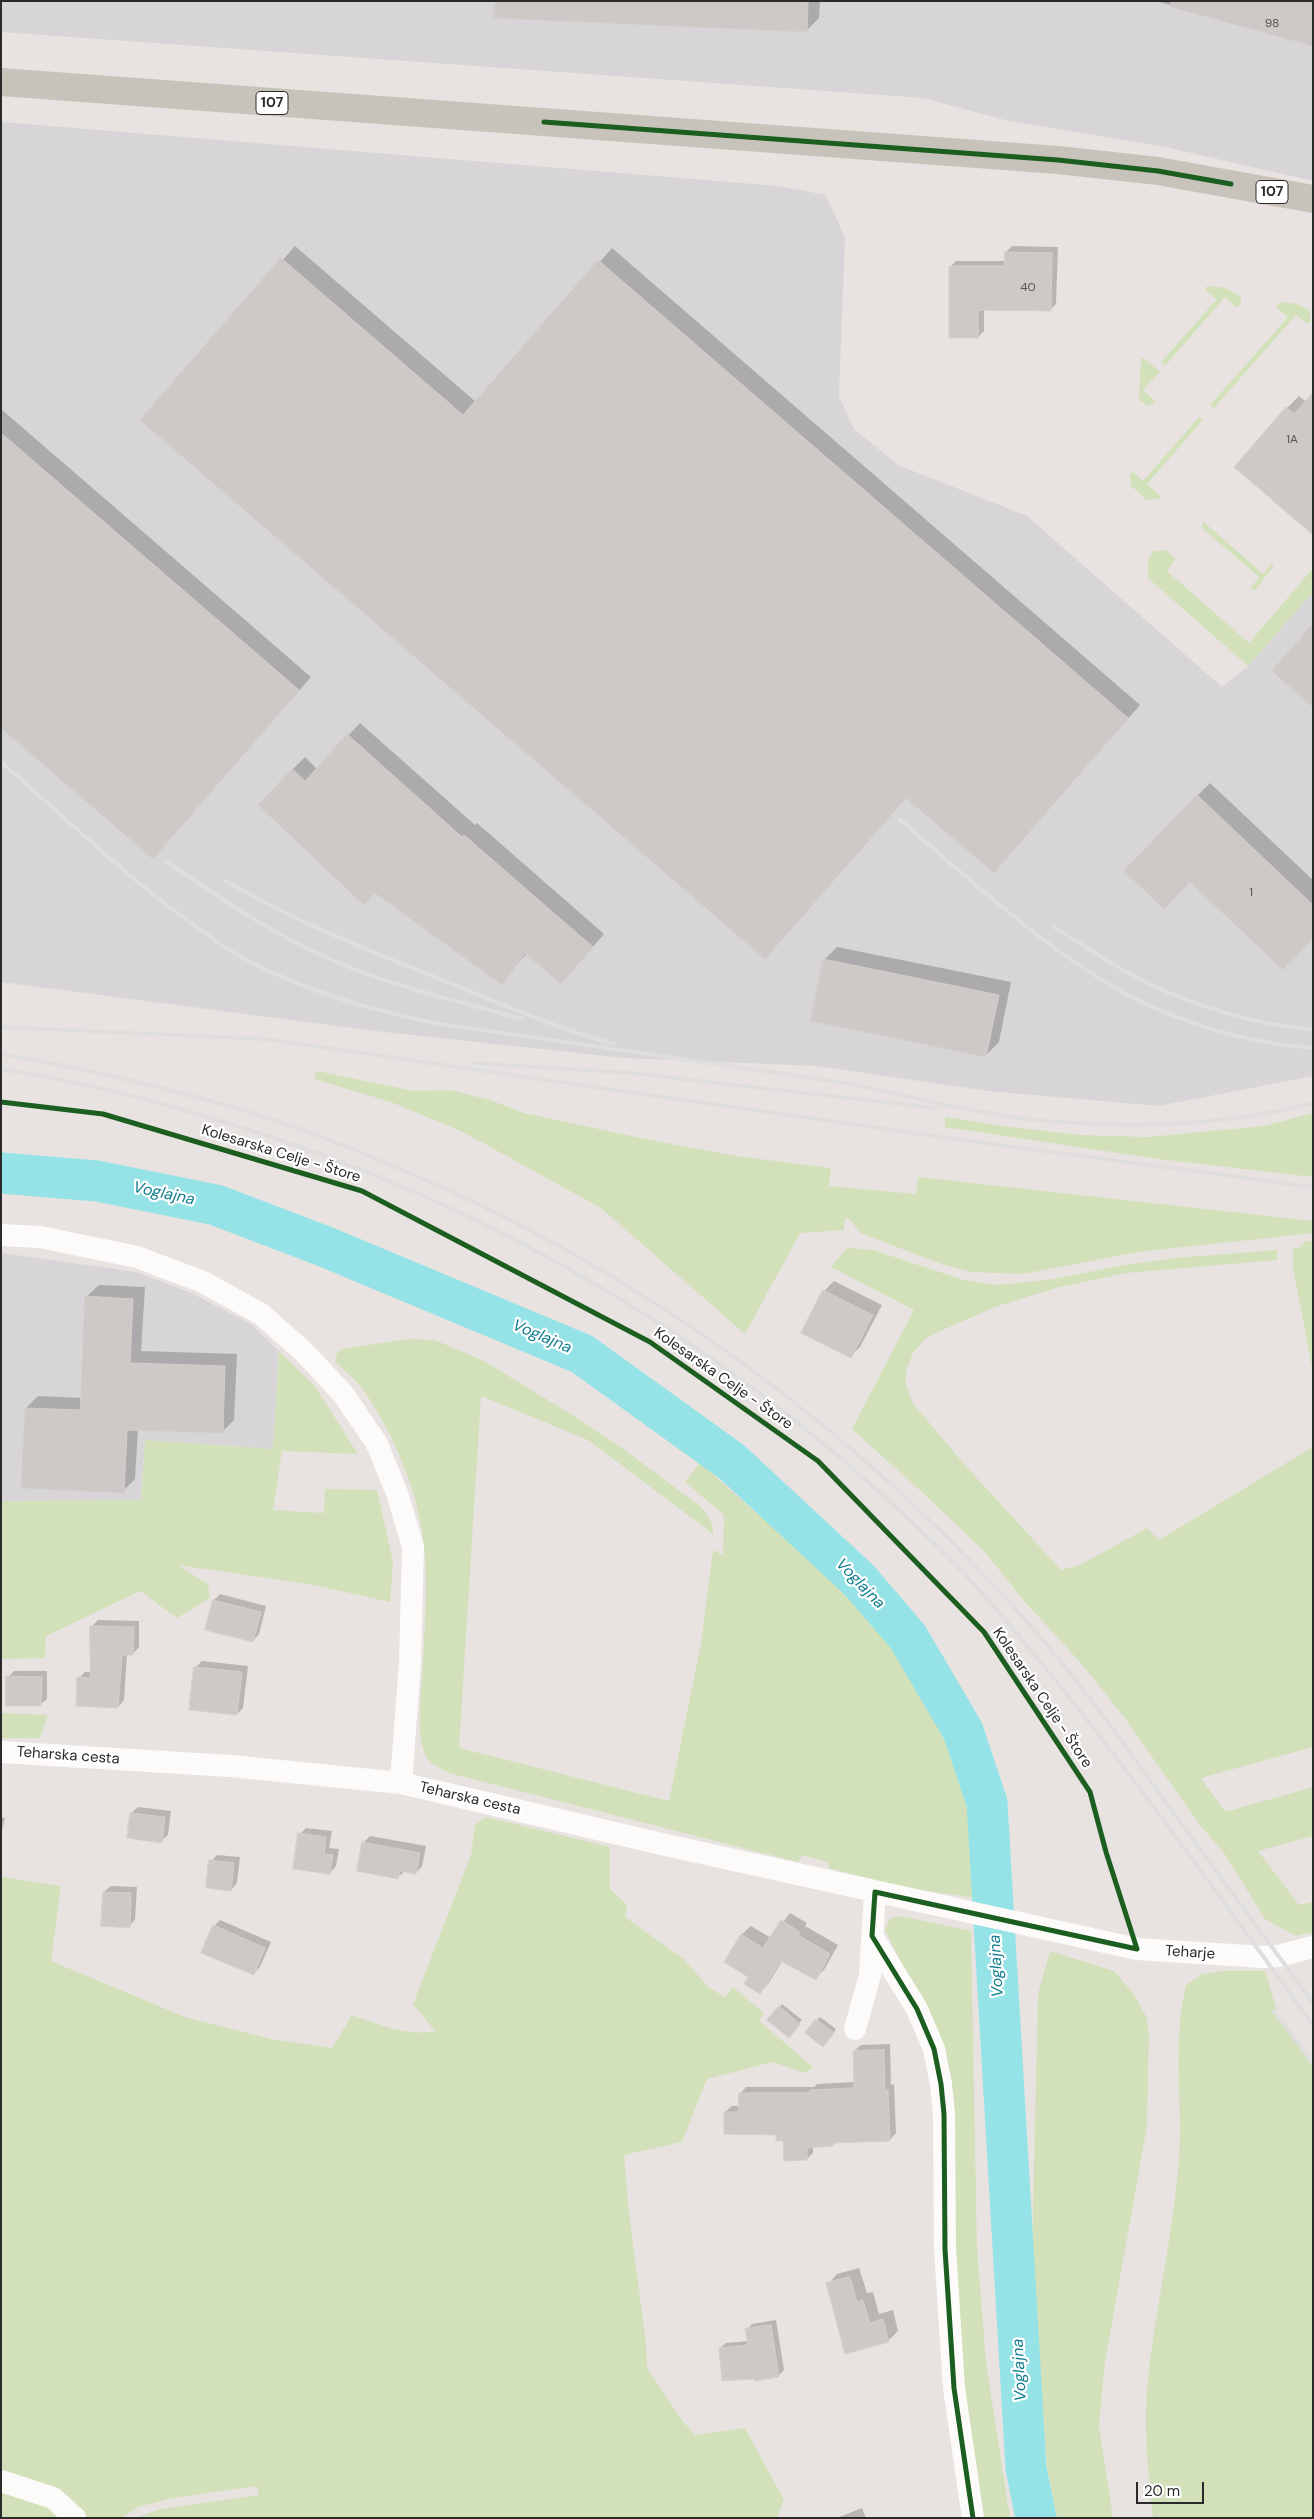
<!DOCTYPE html>
<meta charset="utf-8">
<style>
body{margin:0}
#map{position:relative;width:1314px;height:2519px;overflow:hidden;background:#e8e3e0;font-family:"DM Sans",sans-serif}
canvas{display:block}
.frame{position:absolute;inset:0;border:2px solid #2a2a2a;pointer-events:none}
.scale{position:absolute;left:1136px;top:2482px;width:68px;height:22px;box-sizing:border-box;border:2px solid #2a2a2a;border-top:0;padding-left:6px;font-size:15px;line-height:18px;white-space:nowrap;color:#2a2a2a;-webkit-text-stroke:4px #fff;paint-order:stroke}
</style>
<div id="map">
<canvas width="1314" height="2519"></canvas>
<div class="frame"></div>
<div class="scale">20 m</div>
</div>
<script>
const ctx = document.querySelector('canvas').getContext('2d');
ctx.lineJoin = 'round';
function fillPath(path, color) { ctx.fillStyle = color; ctx.fill(path, 'evenodd'); }
function stroke(path, color, width, dash) { ctx.strokeStyle = color; ctx.lineWidth = width; ctx.lineCap = dash ? 'butt' : 'round'; ctx.setLineDash(dash || []); ctx.stroke(path); }
function label(font, color, halo, rows, align = 'center') {
  ctx.font = font + ' "DM Sans",sans-serif'; ctx.lineWidth = 4.5; ctx.setLineDash([]); ctx.textBaseline = 'middle'; ctx.strokeStyle = halo; ctx.fillStyle = color; for (const [text, x, y, turn = 0] of rows) {
    ctx.save(); ctx.translate(x, y); ctx.rotate((+turn || 0) * Math.PI / 180); ctx.textAlign = isNaN(turn) ? turn : align; if (halo) ctx.strokeText(text, 0, 0); ctx.fillText(text, 0, 0); ctx.restore();
  }
}
fillPath(new Path2D(`
 M 1,1 L 1313,1 L 1313,181 L 1165,147 L 1005,120 L 923,98 L 1,32 Z
 M 1,122 L 778,186 L 826,195 L 845,238 L 839,397 L 854,429 L 898,465 L 1027,516 L 1222,687 L 1248,666 L 1313,592 L 1313,1076 L 1159,1106 L 988,1091 L 817,1066 L 624,1058 L 375,1031 L 1,982 Z
 M 1,1253 L 136,1272 L 191,1293 L 251,1324 L 279,1351 L 273,1449 L 145,1440 L 141,1500 L 1,1501 Z`), '#d7d5d7');
fillPath(new Path2D(`
 M 1205,287 C 1219,285 1230,289 1241,297 L 1241,305 L 1236,307 L 1225,297 L 1165,366 L 1161,362 L 1217,299 L 1206,291 Z
 M 1280,302 L 1297,304 L 1309,310 L 1311,320 L 1308,324 L 1296,315 L 1214,408 L 1210,405 L 1288,317 L 1276,307 Z
 M 1144,358 L 1160,372 L 1143,390 L 1156,402 L 1148,406 L 1139,400 L 1141,359 Z
 M 1199,417 L 1203,420 L 1147,484 L 1160,496 L 1159,499 L 1147,500 L 1131,486 L 1130,473 L 1133,472 L 1143,481 Z
 M 1204,522 L 1263,574 L 1271,564 L 1274,566 L 1255,590 L 1250,589 L 1259,577 L 1201,527 Z
 M 1166,550 L 1176,559 L 1167,571 L 1249,643 L 1313,568 L 1313,592 L 1248,666 L 1148,578 L 1148,559 L 1154,551 Z
 M 317,1071 L 414,1091 L 450,1090 L 490,1100 L 524,1113 L 650,1140 L 736,1156 L 831,1168 L 829,1186 L 916,1194 L 918,1177 L 1313,1221 L 1313,1233 L 1138,1252 L 1023,1274 L 972,1272 L 941,1264 L 861,1233 L 849,1219 L 845,1218 L 844,1230 L 800,1233 L 745,1334 L 601,1208 L 463,1132 L 391,1102 L 314,1079 Z
 M 1313,1113 L 1313,1177 L 1158,1159 L 945,1127 L 945,1117 L 1017,1128 L 1081,1135 L 1148,1137 L 1264,1126 Z
 M 1306,1241 L 1313,1241 L 1313,1373 L 1293,1267 L 1293,1248 L 1299,1248 Z
 M 847,1248 L 873,1250 L 964,1280 L 997,1285 L 1048,1280 L 1125,1265 L 1175,1258 L 1277,1250 L 1277,1260 L 1126,1273 L 1056,1288 L 995,1307 L 936,1333 L 925,1339 L 913,1353 L 906,1371 L 906,1384 L 912,1402 L 964,1464 L 1061,1570 L 1080,1565 L 1147,1528 L 1159,1540 L 1311,1448 L 1313,1444 L 1313,1747 L 1201,1778 L 1225,1812 L 1313,1787 L 1313,1836 L 1258,1851 L 1299,1905 L 1313,1902 L 1313,1932 L 1296,1936 L 1265,1919 L 1224,1853 L 1200,1825 L 1124,1717 L 1080,1662 L 1025,1602 L 985,1552 L 923,1493 L 852,1429 L 914,1310 L 831,1267 Z
 M 407,1339 L 435,1340 L 484,1361 L 569,1413 L 626,1451 L 700,1506 C 707,1515 714,1522 713,1534 L 588,1440 L 481,1396 L 459,1748 L 669,1801 L 701,1644 L 713,1550 L 723,1555 L 724,1515 L 685,1482 L 700,1463 L 863,1607 L 885,1629 L 906,1665 L 943,1735 L 969,1800 L 976,1850 L 975,1898 L 901,1887 L 829,1868 L 828,1862 L 802,1855 L 798,1862 L 449,1773 C 442,1769 432,1765 427,1758 C 414,1735 422,1689 423,1664 C 425,1620 429,1574 422,1531 C 415,1484 390,1427 362,1388 C 355,1379 344,1370 335,1362 L 337,1353 L 343,1349 Z
 M 279,1351 L 314,1385 L 358,1454 L 282,1451 L 273,1510 L 324,1513 L 325,1489 L 377,1490 L 393,1562 L 390,1602 L 314,1585 L 178,1565 L 208,1584 L 210,1598 L 177,1618 L 140,1591 L 46,1636 L 45,1658 L 1,1659 L 1,1501 L 141,1500 L 145,1440 L 273,1449 Z
 M 1,1713 L 48,1715 L 40,1738 L 1,1738 Z
 M 486,1817 L 610,1847 L 610,1889 L 627,1905 L 625,1917 L 685,1960 L 708,1987 L 725,1997 L 733,1987 L 764,2013 L 759,2021 L 813,2067 L 805,2073 L 773,2062 L 707,2079 L 682,2142 L 624,2155 L 629,2213 L 646,2343 L 647,2368 L 682,2420 L 695,2435 L 745,2428 L 784,2500 L 777,2518 L 135,2518 L 161,2509 L 259,2495 L 257,2486 L 173,2498 L 138,2507 L 122,2518 L 81,2518 L 1,2474 L 1,1877 L 61,1886 L 51,1961 L 185,2017 L 271,2039 L 332,2048 L 352,2015 C 379,2024 406,2037 435,2031 L 413,2004 L 471,1855 L 475,1825 Z
 M 900,1916 L 971,1931 L 977,2247 L 986,2362 L 1010,2518 L 982,2518 L 973,2480 L 923,2006 L 885,1930 L 890,1919 Z
 M 1050,1951 L 1114,1971 L 1133,1993 L 1146,2016 L 1149,2032 L 1147,2126 L 1105,2362 L 1099,2426 L 1113,2518 L 1057,2518 L 1047,2468 L 1032,2254 L 1038,1994 Z
 M 1223,1971 L 1265,1971 L 1279,2018 L 1313,2067 L 1313,2518 L 1153,2518 C 1148,2472 1143,2425 1148,2378 C 1156,2306 1173,2234 1179,2161 C 1183,2103 1172,2042 1186,1985 L 1202,1974 Z
 M 1,2489 L 39,2500 L 66,2518 L 1,2518 Z`), '#d3e1ba');
fillPath(new Path2D(`
 M 496,1 L 820,1 L 819,18 L 807,30 Z
 M 1156,1 L 1313,1 L 1313,45 Z
 M 295,246 L 476,402 L 612,248 L 1140,705 L 994,871 L 907,797 L 765,958 L 142,420 Z
 M 1012,246 L 1058,247 L 1056,304 L 1050,310 L 984,309 L 984,331 L 978,337 L 950,267 L 956,261 L 1006,261 L 1006,252 Z
 M 1299,396 L 1306,402 L 1313,522 L 1287,408 Z
 M 1,409 L 311,677 L 153,858 L 1,727 Z
 M 360,723 L 475,825 L 477,823 L 604,934 L 573,970 L 527,953 L 501,983 L 292,770 L 305,757 L 317,769 Z
 M 1210,783 L 1313,880 L 1313,938 L 1197,796 Z
 M 837,947 L 1011,982 L 999,1042 L 986,1055 L 824,960 Z
 M 834,1281 L 882,1305 L 860,1347 L 850,1357 L 824,1291 Z
 M 99,1285 L 145,1287 L 141,1351 L 237,1354 L 234,1420 L 222,1432 L 138,1429 L 135,1479 L 123,1491 L 26,1408 L 38,1396 L 82,1398 L 86,1297 Z
 M 220,1594 L 266,1606 L 259,1634 L 253,1641 L 214,1600 Z
 M 98,1620 L 139,1621 L 139,1647 L 133,1654 L 127,1653 L 124,1700 L 118,1707 L 79,1678 L 85,1672 L 91,1672 L 92,1626 Z
 M 202,1661 L 248,1666 L 243,1708 L 237,1714 L 191,1709 L 196,1667 Z
 M 14,1671 L 47,1671 L 47,1699 L 40,1705 L 8,1677 Z
 M 138,1807 L 171,1811 L 168,1835 L 161,1841 L 128,1837 L 131,1813 Z
 M 1,1817 L 5,1818 L 1,1834 Z
 M 306,1828 L 332,1831 L 329,1848 L 339,1849 L 336,1866 L 330,1873 L 300,1834 Z
 M 370,1836 L 426,1846 L 422,1866 L 416,1873 L 405,1871 L 398,1877 L 363,1843 Z
 M 217,1855 L 240,1857 L 237,1883 L 231,1890 L 211,1861 Z
 M 111,1886 L 137,1887 L 135,1920 L 129,1926 L 104,1892 Z
 M 790,1913 L 807,1923 L 805,1926 L 838,1945 L 824,1970 L 815,1978 L 783,1960 L 768,1984 L 759,1993 L 750,1977 L 725,1961 L 742,1934 L 751,1926 L 771,1938 Z
 M 220,1920 L 271,1942 L 260,1967 L 253,1974 L 214,1926 Z
 M 782,2004 L 802,2020 L 792,2033 L 780,2007 Z
 M 820,2017 L 836,2029 L 826,2043 L 817,2020 Z
 M 890,2044 L 891,2085 L 894,2084 L 896,2133 L 890,2140 L 836,2142 L 833,2145 L 813,2146 L 813,2153 L 807,2159 L 777,2134 L 725,2112 L 732,2106 L 740,2106 L 740,2094 L 746,2087 L 814,2087 L 817,2084 L 855,2082 L 854,2051 L 861,2045 Z
 M 859,2268 L 867,2293 L 873,2292 L 879,2314 L 893,2310 L 898,2331 L 889,2340 L 828,2284 L 837,2274 Z
 M 776,2320 L 784,2370 L 779,2375 L 755,2379 L 720,2348 L 726,2343 L 749,2341 L 747,2330 L 752,2324 Z
 M 862,2508 L 866,2518 L 837,2518 Z`), '#0003');
stroke(new Path2D(`
 M 1,1173 L 97,1181 L 216,1205 L 326,1247 L 582,1354 L 732,1462 L 859,1580 L 908,1637 L 963,1731 L 987,1803 L 1026,2468 L 1036,2518`), '#96e3e7', 41);
const building = new Path2D(`
 M 495,1 L 808,1 L 807,32 L 494,18 Z
 M 1172,1 L 1313,1 L 1313,46 L 1171,7 Z
 M 1005,252 L 1052,253 L 1051,311 L 978,310 L 978,338 L 949,338 L 949,266 L 1004,266 Z
 M 281,258 L 463,415 L 598,260 L 1128,718 L 994,873 L 906,798 L 765,959 L 140,420 Z
 M 1313,393 L 1313,535 L 1234,467 L 1286,407 L 1294,414 Z
 M 1,433 L 299,690 L 153,859 L 1,728 Z
 M 1313,624 L 1313,707 L 1272,671 Z
 M 347,734 L 462,837 L 464,835 L 593,947 L 561,984 L 525,953 L 502,985 L 375,893 L 364,905 L 258,805 L 292,769 L 305,781 Z
 M 1197,795 L 1313,905 L 1313,939 L 1283,970 L 1190,882 L 1164,909 L 1124,871 Z
 M 823,959 L 999,995 L 986,1057 L 811,1021 Z
 M 823,1290 L 873,1315 L 851,1358 L 801,1333 Z
 M 85,1296 L 133,1299 L 130,1363 L 225,1366 L 223,1433 L 127,1430 L 124,1493 L 21,1488 L 25,1408 L 80,1410 Z
 M 213,1600 L 261,1612 L 253,1642 L 205,1630 Z
 M 90,1626 L 134,1627 L 133,1655 L 122,1655 L 118,1708 L 76,1706 L 77,1677 L 90,1678 Z
 M 194,1667 L 242,1672 L 237,1715 L 189,1710 Z
 M 6,1676 L 42,1677 L 41,1706 L 6,1706 Z
 M 130,1813 L 165,1817 L 162,1843 L 127,1838 Z
 M 298,1833 L 326,1837 L 324,1854 L 333,1855 L 330,1874 L 293,1869 Z
 M 362,1842 L 420,1853 L 416,1874 L 400,1871 L 398,1879 L 357,1871 Z
 M 209,1860 L 234,1863 L 231,1891 L 206,1888 Z
 M 103,1892 L 131,1893 L 130,1928 L 101,1926 Z
 M 781,1920 L 800,1932 L 798,1935 L 830,1954 L 816,1980 L 781,1961 L 760,1994 L 744,1984 L 748,1977 L 724,1962 L 741,1934 L 763,1948 Z
 M 213,1925 L 265,1948 L 254,1975 L 201,1953 Z
 M 779,2006 L 800,2024 L 789,2038 L 767,2020 Z
 M 816,2019 L 834,2033 L 823,2047 L 805,2033 Z
 M 884,2050 L 885,2090 L 888,2090 L 890,2141 L 833,2143 L 833,2146 L 807,2148 L 807,2160 L 784,2161 L 783,2141 L 776,2141 L 776,2135 L 724,2134 L 724,2112 L 738,2112 L 739,2093 L 810,2093 L 810,2090 L 854,2088 L 853,2051 Z
 M 850,2277 L 857,2302 L 863,2300 L 870,2323 L 883,2319 L 889,2342 L 845,2354 L 826,2283 Z
 M 771,2325 L 779,2377 L 754,2381 L 754,2379 L 722,2381 L 719,2348 L 748,2345 L 745,2329 Z`);
fillPath(building, '#cdc9c7');
stroke(building, '#d3cfcc', 1);
stroke(new Path2D(`
 M 1,1235 L 40,1237 L 137,1257 L 203,1282 L 261,1314 L 306,1354 L 344,1395 L 377,1444 L 398,1496 L 413,1547 L 410,1662 L 401,1783
 M 1,1752 L 231,1766 L 401,1783 L 666,1845 L 1137,1949 L 1263,1957 L 1278,1956 L 1313,1947
 M 872,1936 L 917,2009 L 934,2049 L 941,2084 L 944,2114 L 945,2249 L 954,2388 L 973,2518
 M 855,2029 L 870,1975 L 875,1892
 M 1,2481 L 53,2498 L 75,2518`), '#fcfbfa', 22);
stroke(new Path2D(`
 M 1,82 L 1058,160 L 1158,171 L 1313,199`), '#c8c3ba', 28);
stroke(new Path2D(`
 M 1,762 C 61,814 119,870 183,917 C 200,929 218,944 236,954 C 300,990 369,1010 440,1024 L 847,1083 L 945,1105 L 1022,1119
 M 900,820 C 965,875 1029,935 1102,980 C 1163,1018 1241,1043 1313,1048
 M 167,862 C 221,899 274,935 334,961 C 395,987 460,1002 523,1019
 M 226,881 C 297,923 373,952 450,983 C 504,1005 558,1029 614,1044
 M 1054,927 C 1085,946 1116,968 1149,984 C 1200,1008 1256,1024 1313,1030
 M 1,1027 L 264,1039 L 940,1137 L 1313,1187
 M 1,1054 C 81,1068 160,1086 239,1109 C 289,1124 340,1143 389,1164 C 641,1269 863,1432 1042,1639 C 1084,1688 1122,1741 1159,1793 C 1210,1863 1261,1933 1313,2003
 M 473,1063 L 631,1073 L 935,1108
 M 1,1069 C 73,1080 145,1098 214,1119 C 496,1202 751,1357 957,1566 C 994,1604 1027,1646 1061,1687 C 1149,1797 1230,1911 1313,2025
 M 1017,1118 C 1115,1129 1217,1128 1313,1103
 M 1274,2011 L 1313,2063`), '#dedede', 4);
stroke(new Path2D(`
 M 544,122 L 1058,160 L 1158,171 L 1231,184
 M 1,1102 L 103,1114 L 362,1191 L 650,1342 L 818,1461 L 984,1632 L 1090,1792 L 1106,1852 L 1137,1949
 M 973,2518 L 954,2388 L 945,2249 L 944,2114 L 941,2084 L 934,2049 L 917,2009 L 872,1936 L 875,1892 L 1137,1949`), '#1b5e20', 5);
label('12px', '#545453', null, [
 ["98",1272,24],
 ["40",1028,288],
 ["1A",1292,440],
 ["1",1251,893]
]);
for (const [x, y, w] of [
 [272,103,32],
 [1272,192,32]
]) { const box = new Path2D(); box.roundRect(x - w / 2, y - 11.5, w, 23, 4); ctx.fillStyle = '#fff'; ctx.fill(box); stroke(box, '#2a2a2a', 1); }
label('bold 14px', '#2a2a2a', null, [
 ["107",272,103],
 ["107",1272,192]
]);
label('15px', '#2a2a2a', '#fff', [
 ["Kolesarska Celje - Štore",281,1154,17],
 ["Kolesarska Celje - Štore",723,1379,35],
 ["Kolesarska Celje - Štore",1042,1698,56],
 ["Teharska cesta",68,1756,4],
 ["Teharska cesta",470,1799,13],
 ["Teharje",1190,1953,4]
]);
label('italic 16px', '#127e8f', '#fff', [
 ["Voglajna",164,1194,12],
 ["Voglajna",542,1337,23],
 ["Voglajna",860,1584,46],
 ["Voglajna",997,1966,-93],
 ["Voglajna",1020,2370,-93]
]);
</script>
